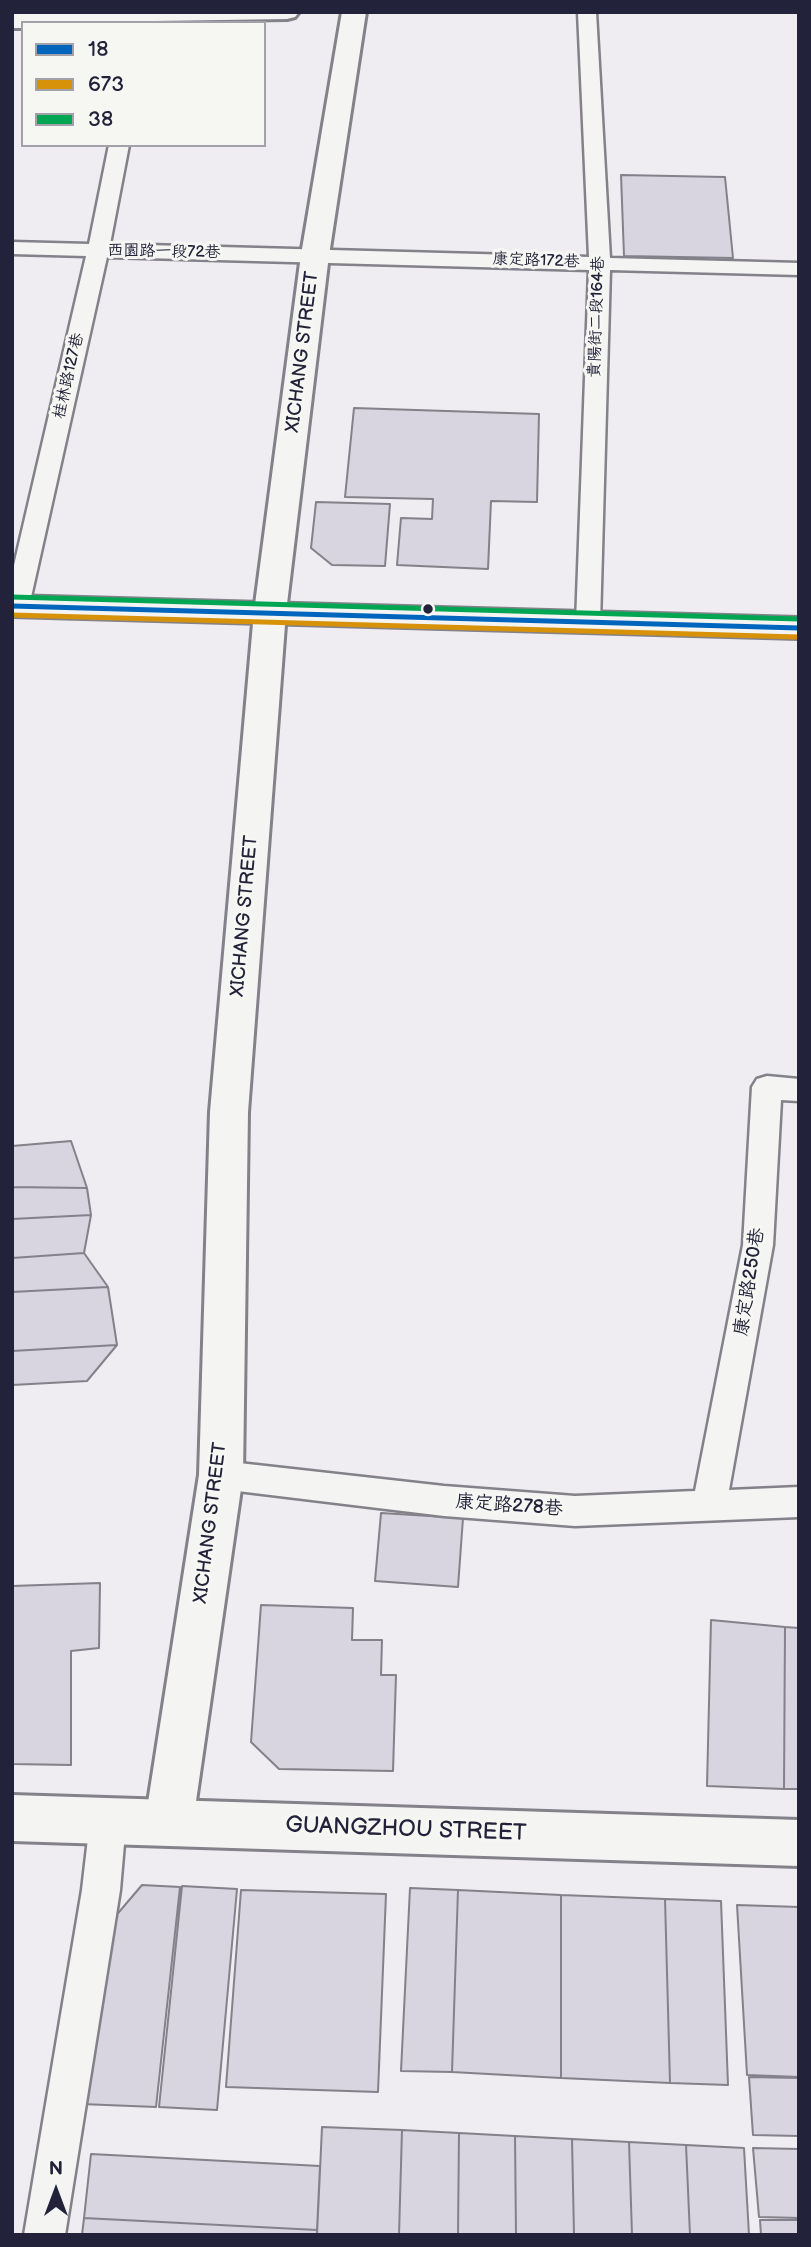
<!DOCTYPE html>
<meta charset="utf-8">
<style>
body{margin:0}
#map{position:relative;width:811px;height:2247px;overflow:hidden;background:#efecf2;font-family:"Balsamiq Sans",sans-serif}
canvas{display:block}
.frame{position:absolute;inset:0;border:14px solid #22223b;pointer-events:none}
.legend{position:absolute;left:21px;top:21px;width:245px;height:126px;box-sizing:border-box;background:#f6f6f2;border:2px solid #a1a1a9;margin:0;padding:9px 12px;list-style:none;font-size:21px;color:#22223b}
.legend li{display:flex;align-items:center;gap:14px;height:35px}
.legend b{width:35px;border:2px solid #a1a1a9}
.north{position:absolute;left:21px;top:2156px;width:70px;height:70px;-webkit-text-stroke:5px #f6f6f2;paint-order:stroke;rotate:0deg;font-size:19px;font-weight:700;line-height:28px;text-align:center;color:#22223b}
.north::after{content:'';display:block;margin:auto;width:24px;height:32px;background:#22223b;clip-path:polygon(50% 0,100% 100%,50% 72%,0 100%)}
</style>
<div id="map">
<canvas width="811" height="2247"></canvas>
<div class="frame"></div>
<ul class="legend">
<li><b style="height:9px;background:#0065bd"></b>18</li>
<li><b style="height:9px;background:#d79209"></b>673</li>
<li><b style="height:9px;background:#00a651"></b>38</li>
</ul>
<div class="north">N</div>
</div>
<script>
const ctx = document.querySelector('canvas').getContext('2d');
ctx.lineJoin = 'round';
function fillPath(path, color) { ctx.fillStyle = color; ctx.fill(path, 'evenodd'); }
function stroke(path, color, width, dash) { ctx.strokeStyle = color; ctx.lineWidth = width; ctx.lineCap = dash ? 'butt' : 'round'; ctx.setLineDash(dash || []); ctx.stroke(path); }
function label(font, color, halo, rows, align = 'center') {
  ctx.font = font + ' "Balsamiq Sans","LXGW WenKai TC",sans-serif'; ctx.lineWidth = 6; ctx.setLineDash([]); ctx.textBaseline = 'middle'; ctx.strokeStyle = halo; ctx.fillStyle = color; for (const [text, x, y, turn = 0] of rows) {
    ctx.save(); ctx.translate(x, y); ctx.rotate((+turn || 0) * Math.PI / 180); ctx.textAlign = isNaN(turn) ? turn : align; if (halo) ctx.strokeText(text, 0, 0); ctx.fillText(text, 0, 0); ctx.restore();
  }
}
const building = new Path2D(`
 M 621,175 L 725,177 L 733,258 L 624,256 Z
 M 354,408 L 539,414 L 537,502 L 491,501 L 488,569 L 397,565 L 401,518 L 432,519 L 433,499 L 345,497 Z
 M 316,502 L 390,504 L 385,566 L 332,565 L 311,548 Z
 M 71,1141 L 87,1188 L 12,1187 L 12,1146 Z
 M 12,1187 L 87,1188 L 91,1215 L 12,1219 Z
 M 91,1215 L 84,1253 L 12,1258 L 12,1219 Z
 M 84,1253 L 108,1287 L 12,1292 L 12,1258 Z
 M 108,1287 L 117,1345 L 12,1351 L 12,1292 Z
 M 117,1345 L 87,1381 L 12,1385 L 12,1351 Z
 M 381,1513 L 463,1518 L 458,1587 L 375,1581 Z
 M 100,1583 L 99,1648 L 71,1651 L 71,1765 L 12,1764 L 12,1586 Z
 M 261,1605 L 353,1608 L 352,1640 L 382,1640 L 381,1675 L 396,1675 L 393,1771 L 279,1769 L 251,1742 Z
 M 711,1620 L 785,1627 L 784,1789 L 707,1786 Z
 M 785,1627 L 799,1628 L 799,1789 L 784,1789 Z
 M 142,1885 L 180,1887 L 156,2107 L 81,2104 L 102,1932 Z
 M 182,1886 L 237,1889 L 217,2110 L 159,2107 Z
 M 410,1888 L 458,1890 L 452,2072 L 401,2071 Z
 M 241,1890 L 386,1894 L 378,2092 L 226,2087 Z
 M 458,1890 L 561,1895 L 561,2078 L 452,2072 Z
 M 561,1895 L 665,1899 L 670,2083 L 561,2078 Z
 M 665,1899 L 721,1901 L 728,2085 L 670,2083 Z
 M 737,1905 L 799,1907 L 799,2077 L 747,2075 Z
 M 749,2077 L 799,2078 L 799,2136 L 753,2135 Z
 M 322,2127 L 402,2130 L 399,2235 L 317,2235 Z
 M 402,2130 L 459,2133 L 458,2235 L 399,2235 Z
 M 459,2133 L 515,2136 L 516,2235 L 458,2235 Z
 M 515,2136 L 572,2139 L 574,2235 L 516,2235 Z
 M 572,2139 L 629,2142 L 632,2235 L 574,2235 Z
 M 629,2142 L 686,2145 L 690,2235 L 632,2235 Z
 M 686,2145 L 744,2148 L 749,2235 L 690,2235 Z
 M 753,2148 L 799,2149 L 799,2218 L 759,2217 Z
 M 91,2154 L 320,2166 L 317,2230 L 84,2218 Z
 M 84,2218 L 317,2230 L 317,2235 L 82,2235 Z
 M 760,2220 L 799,2220 L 799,2235 L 761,2235 Z`);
fillPath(building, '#d8d4e0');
stroke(building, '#838189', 2);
const service = new Path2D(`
 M 578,12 L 596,12 L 610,258 L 799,263 L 799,275 L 610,270 L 600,623 L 597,629 L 588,631 L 579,629 L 576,623 L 589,270 L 107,257 L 29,606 L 26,612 L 12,613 L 12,574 L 86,256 L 12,254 L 12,242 L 89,244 L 109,145 L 129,145 L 110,244 L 589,257 Z
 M 767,1076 L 799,1079 L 799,1101 L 781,1100 L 773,1245 L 729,1490 L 799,1487 L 799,1517 L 575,1526 L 444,1516 L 221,1489 L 209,1485 L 204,1475 L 209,1465 L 221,1461 L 444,1486 L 575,1496 L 695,1491 L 743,1245 L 752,1087 L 757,1079 Z
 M 108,1803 L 121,1809 L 126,1821 L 120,1890 L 65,2235 L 24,2235 L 82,1890 L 90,1821 L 95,1809 Z`);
const pedestrian = new Path2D(`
 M 270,602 L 281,605 L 286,612 L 248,1112 L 243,1475 L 193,1822 L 186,1838 L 169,1845 L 152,1838 L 145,1822 L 199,1475 L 210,1112 L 254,612 L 259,605 Z`);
const minor = new Path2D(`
 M 58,12 L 299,12 L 295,17 L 287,19 L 23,23 L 23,28 L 12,28 L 12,14 Z
 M 342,12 L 366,12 L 329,255 L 286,612 L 281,619 L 270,622 L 259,619 L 254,612 L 301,255 Z
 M 12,1795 L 799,1820 L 799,1866 L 12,1841 Z`);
const tertiary = new Path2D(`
 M 12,596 L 799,618 L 799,638 L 12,616 Z`);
stroke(service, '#838189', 5);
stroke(pedestrian, '#838189', 6);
stroke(minor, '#838189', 6);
stroke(tertiary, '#838189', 6);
fillPath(service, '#f4f4f3');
fillPath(pedestrian, '#f4f4f3');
fillPath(minor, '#f4f4f3');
fillPath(tertiary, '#f4f4f3');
stroke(new Path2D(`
 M 12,606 L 799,628`), '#0065bd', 5);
stroke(new Path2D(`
 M 12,615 L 799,637`), '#d79209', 5);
stroke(new Path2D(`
 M 12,597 L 799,619`), '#00a651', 5);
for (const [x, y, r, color] of [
 [428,609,6,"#22223b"]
]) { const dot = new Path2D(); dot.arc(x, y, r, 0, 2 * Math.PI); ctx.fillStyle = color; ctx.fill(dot); stroke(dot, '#f6f6f2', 2.5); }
label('16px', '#22223b', '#f6f6f2', [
 ["西園路一段72巷",164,252,1],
 ["康定路172巷",536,261,2],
 ["貴陽街二段164巷",597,317,-88],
 ["桂林路127巷",69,376,-77]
]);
label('19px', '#22223b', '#f6f6f2', [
 ["XICHANG STREET",303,352,-83],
 ["XICHANG STREET",245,916,-85],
 ["康定路250巷",750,1282,-81],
 ["康定路278巷",509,1506,4],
 ["XICHANG STREET",211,1523,-83]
]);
label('23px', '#22223b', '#f6f6f2', [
 ["GUANGZHOU STREET",406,1830,2]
]);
</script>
